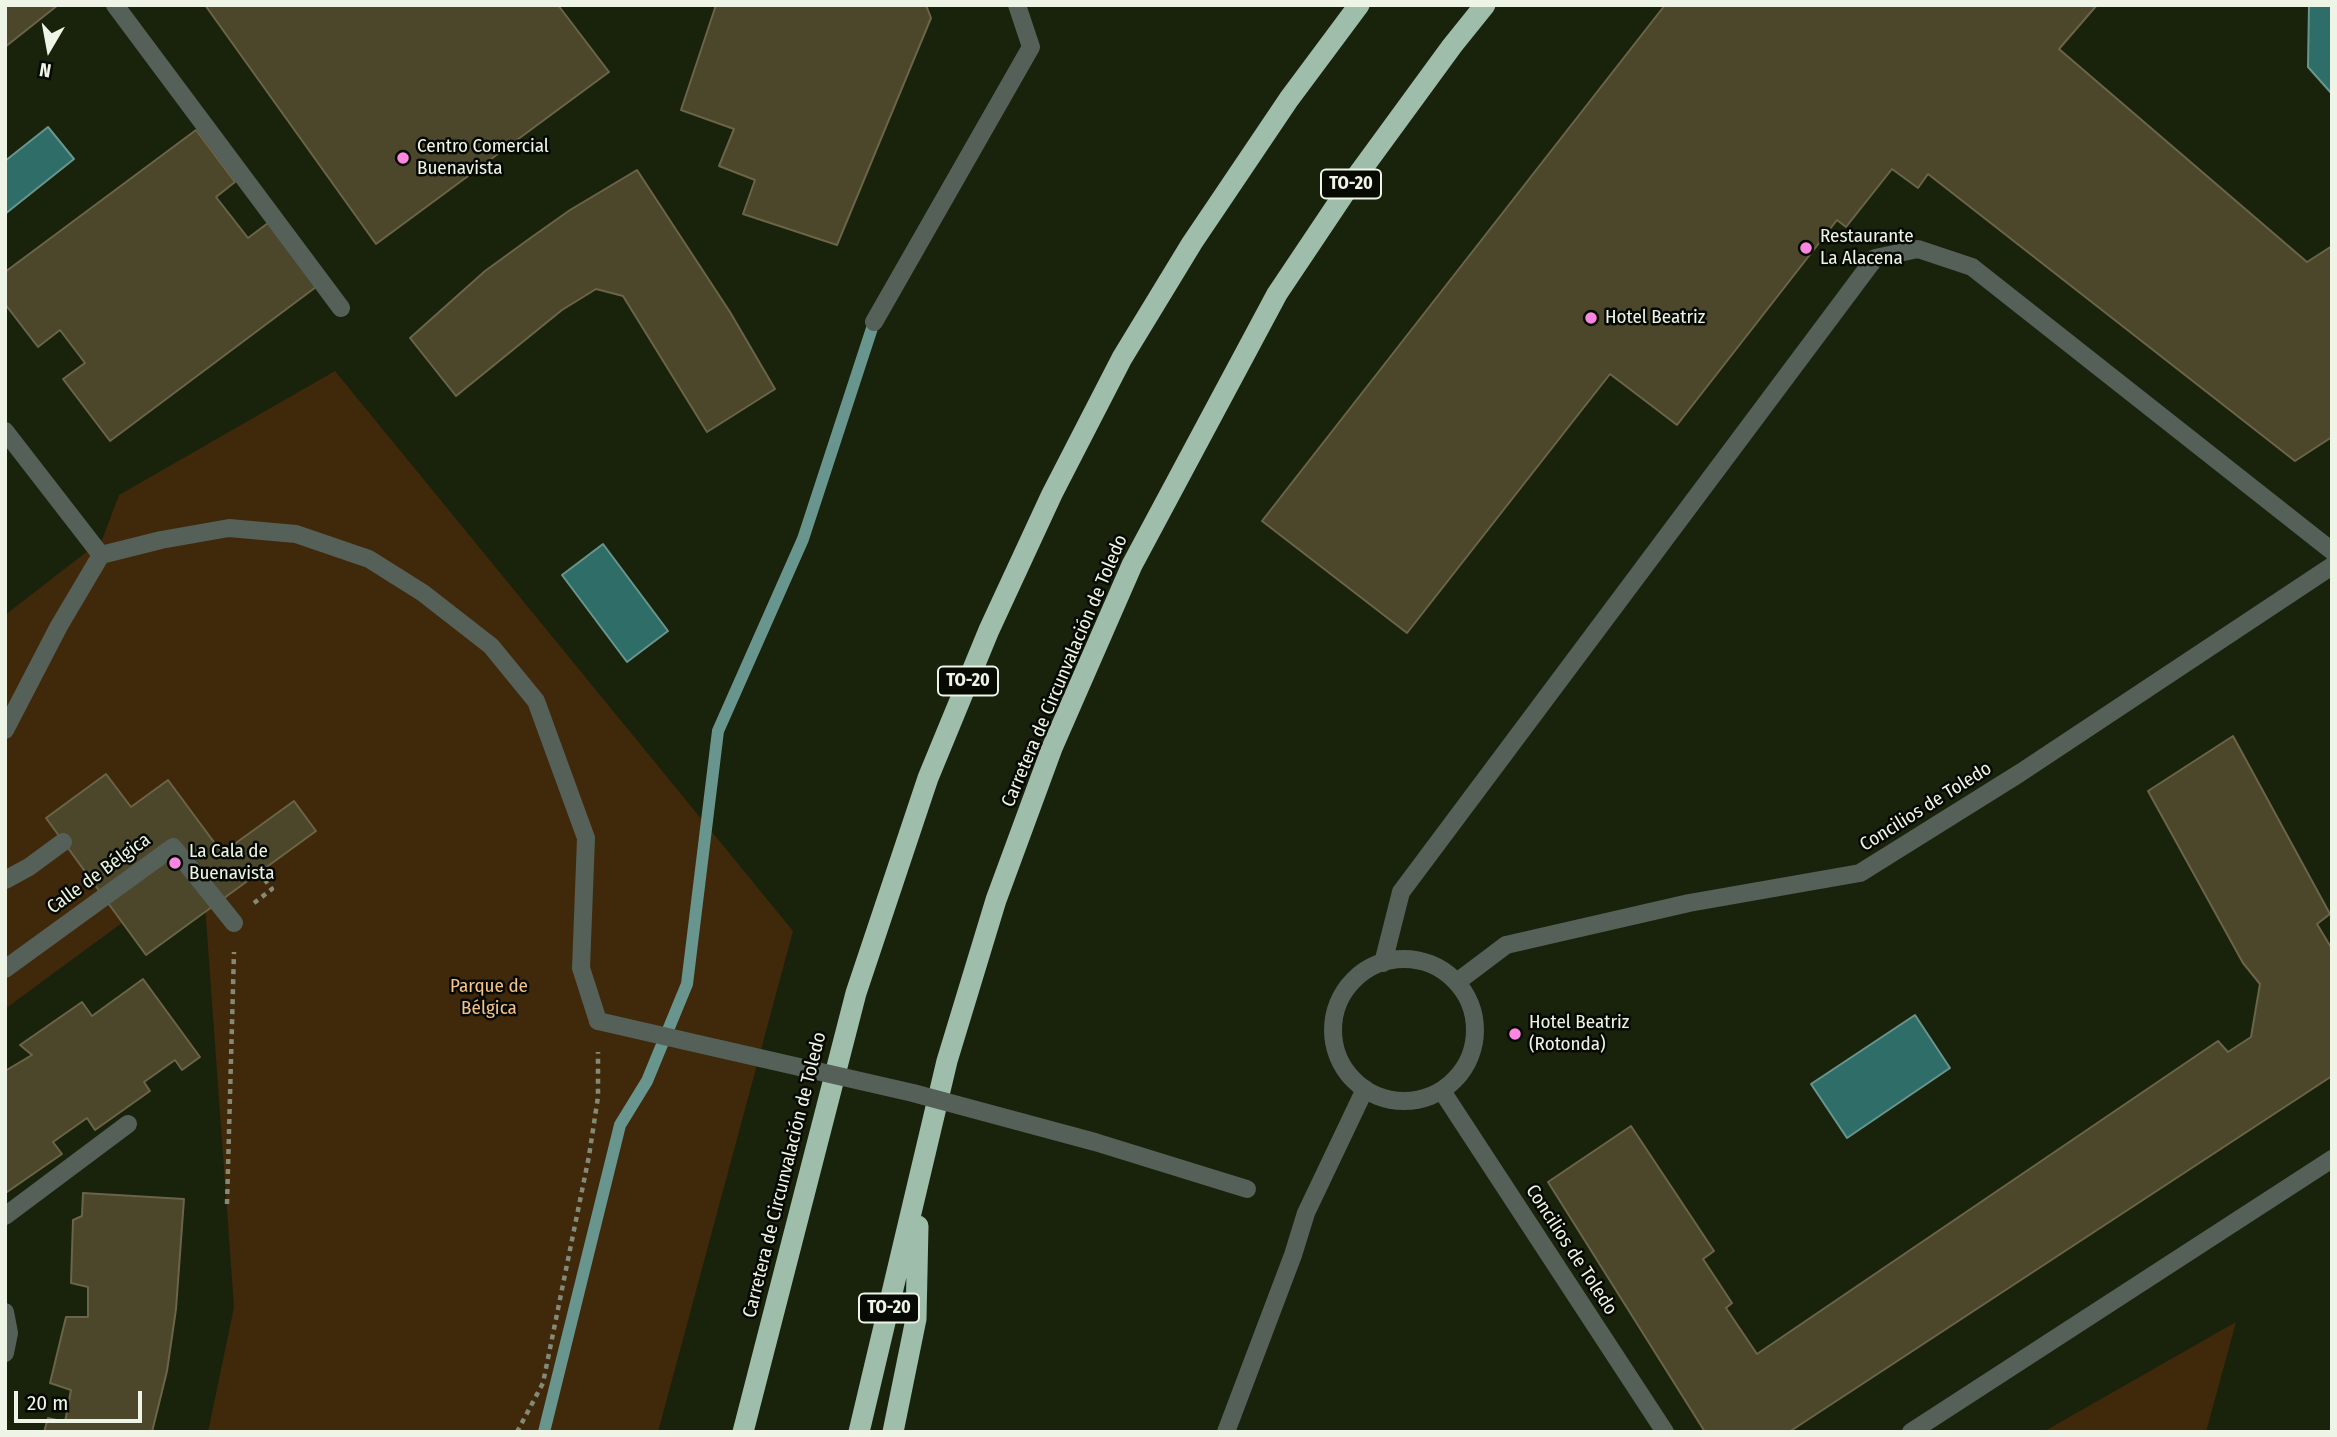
<!DOCTYPE html>
<meta charset="utf-8">
<style>
body{margin:0}
#map{position:relative;width:2337px;height:1437px;overflow:hidden;background:#19220b;font-family:"Fira Sans Condensed",sans-serif}
canvas{display:block}
.frame{position:absolute;inset:0;border:7px solid #eef5e6;pointer-events:none}
.north{position:absolute;left:14px;top:14px;width:70px;height:70px;-webkit-text-stroke:5px #060a03;paint-order:stroke;rotate:190deg;font-size:19px;font-weight:700;line-height:28px;text-align:center;color:#eef5e6}
.north::after{content:'';display:block;margin:auto;width:24px;height:32px;background:#eef5e6;clip-path:polygon(50% 0,100% 100%,50% 72%,0 100%)}
.scale{position:absolute;left:14px;top:1391px;width:128px;height:32px;box-sizing:border-box;border:4px solid #eef5e6;border-top:0;padding-left:9px;font-size:21px;line-height:24px;white-space:nowrap;color:#eef5e6;-webkit-text-stroke:5px #060a03;paint-order:stroke}
</style>
<div id="map">
<canvas width="2337" height="1437"></canvas>
<div class="frame"></div>
<div class="north">N</div>
<div class="scale">20 m</div>
</div>
<script>
const ctx = document.querySelector('canvas').getContext('2d');
ctx.lineJoin = 'round';
function fillPath(path, color) { ctx.fillStyle = color; ctx.fill(path, 'evenodd'); }
function stroke(path, color, width, dash) { ctx.strokeStyle = color; ctx.lineWidth = width; ctx.lineCap = dash ? 'butt' : 'round'; ctx.setLineDash(dash || []); ctx.stroke(path); }
function label(font, color, halo, rows, align = 'center') {
  ctx.font = font + ' "Fira Sans Condensed",sans-serif'; ctx.lineWidth = 5; ctx.setLineDash([]); ctx.textBaseline = 'middle'; ctx.strokeStyle = halo; ctx.fillStyle = color; for (const [text, x, y, turn = 0] of rows) {
    ctx.save(); ctx.translate(x, y); ctx.rotate((+turn || 0) * Math.PI / 180); ctx.textAlign = isNaN(turn) ? turn : align; if (halo) ctx.strokeText(text, 0, 0); ctx.fillText(text, 0, 0); ctx.restore();
  }
}
fillPath(new Path2D(`
 M 335,371 L 793,931 L 658,1432 L 208,1432 L 234,1307 L 202,864 L 5,1009 L 5,615 L 102,540 L 119,495 Z
 M 2236,1322 L 2206,1432 L 2043,1432 Z`), '#40280a');
const water = new Path2D(`
 M 2309,5 L 2332,5 L 2332,94 L 2308,67 Z
 M 48,127 L 74,159 L 5,214 L 5,161 Z
 M 603,544 L 668,631 L 627,662 L 562,575 Z
 M 1915,1015 L 1950,1068 L 1847,1138 L 1811,1084 Z`);
fillPath(water, '#2f6d68');
stroke(water, '#68968e', 2);
stroke(new Path2D(`
 M 544,1432 L 620,1125 L 647,1081 L 687,984 L 718,731 L 803,539 L 874,322`), '#68968e', 12);
const building = new Path2D(`
 M 5,5 L 58,5 L 5,47 Z
 M 205,5 L 558,5 L 609,72 L 376,244 Z
 M 926,5 L 931,18 L 837,245 L 743,214 L 755,180 L 719,166 L 734,129 L 681,110 L 716,5 Z
 M 1665,5 L 2097,5 L 2059,49 L 2307,262 L 2332,246 L 2332,437 L 2295,461 L 1928,174 L 1918,188 L 1892,169 L 1846,227 L 1837,220 L 1677,425 L 1610,374 L 1407,633 L 1262,521 Z
 M 196,130 L 235,182 L 216,197 L 248,238 L 272,220 L 320,284 L 110,441 L 63,379 L 85,363 L 60,330 L 38,347 L 5,304 L 5,272 Z
 M 637,170 L 730,312 L 775,389 L 707,432 L 623,296 L 596,289 L 562,310 L 456,396 L 410,338 L 485,271 L 529,239 L 570,210 Z
 M 2233,736 L 2330,914 L 2317,924 L 2332,949 L 2332,1076 L 1789,1432 L 1705,1432 L 1548,1182 L 1631,1126 L 1714,1251 L 1703,1259 L 1732,1303 L 1726,1308 L 1757,1354 L 2218,1041 L 2228,1052 L 2251,1037 L 2260,984 L 2243,963 L 2148,791 Z
 M 106,774 L 131,807 L 168,780 L 222,853 L 294,801 L 316,831 L 146,955 L 46,818 Z
 M 143,979 L 200,1057 L 182,1070 L 175,1060 L 144,1082 L 150,1091 L 95,1130 L 87,1118 L 53,1142 L 62,1154 L 7,1192 L 5,1189 L 5,1071 L 32,1055 L 20,1045 L 82,1002 L 92,1016 Z
 M 83,1193 L 184,1199 L 176,1309 L 167,1371 L 152,1432 L 44,1432 L 48,1418 L 65,1422 L 71,1390 L 50,1383 L 66,1317 L 88,1317 L 88,1287 L 71,1283 L 73,1220 L 82,1216 Z`);
fillPath(building, '#4c462b');
stroke(building, '#6a6448', 2);
stroke(new Path2D(`
 M 254,903 L 272,889 L 259,872
 M 227,1204 L 234,952
 M 517,1432 L 543,1383 L 589,1156 L 598,1097 L 598,1052`), '#838b78', 4.5, [5, 5]);
stroke(new Path2D(`
 M 115,5 L 341,308
 M 874,322 L 1031,47 L 1017,5
 M 5,431 L 101,555
 M 5,730 L 59,626 L 101,555 L 161,540 L 229,528 L 296,534 L 369,559 L 423,593 L 491,646 L 536,701 L 586,838 L 581,968 L 598,1021
 M 5,880 L 29,867 L 63,842
 M1333 1030a71 71 0 1 1 142 0a71 71 0 1 1-142 0Z
 M 1383,963 L 1401,892 L 1875,258 L 1918,249 L 1972,267 L 2332,551
 M 5,969 L 173,847 L 234,923
 M 1457,982 L 1506,945 L 1689,903 L 1860,873 L 2020,773 L 2332,566
 M 1442,1091 L 1665,1432
 M 5,1216 L 128,1124
 M 5,1312 L 9,1333 L 5,1353
 M 1226,1432 L 1293,1255 L 1306,1213 L 1365,1089
 M 1911,1432 L 2332,1159`), '#546058', 18);
stroke(new Path2D(`
 M 743,1432 L 856,993 L 928,778 L 989,630 L 1052,494 L 1122,358 L 1192,243 L 1289,99 L 1359,5
 M 859,1432 L 947,1061 L 996,900 L 1052,748 L 1132,565 L 1277,294 L 1346,191 L 1452,46 L 1485,5
 M 893,1432 L 916,1319 L 918,1226`), '#9ebdaa', 21);
stroke(new Path2D(`
 M 598,1021 L 913,1093 L 1095,1142 L 1247,1189`), '#546058', 18);
for (const [x, y, r, color] of [
 [403,158,7,"#fd86e3"],
 [1806,248,7,"#fd86e3"],
 [1591,318,7,"#fd86e3"],
 [175,863,7,"#fd86e3"],
 [1515,1034,7,"#fd86e3"]
]) { const dot = new Path2D(); dot.arc(x, y, r, 0, 2 * Math.PI); ctx.fillStyle = color; ctx.fill(dot); stroke(dot, '#060a03', 2.5); }
for (const [x, y, w] of [
 [1351,184,60],
 [968,681,60],
 [889,1308,60]
]) { const box = new Path2D(); box.roundRect(x - w / 2, y - 14.5, w, 29, 5); ctx.fillStyle = '#060a03'; ctx.fill(box); stroke(box, '#eef5e6', 2); }
label('bold 18px', '#eef5e6', null, [
 ["TO-20",1351,184],
 ["TO-20",968,681],
 ["TO-20",889,1308]
]);
label('19px', '#eef5e6', '#060a03', [
 ["Centro Comercial",417,147],
 ["Buenavista",417,169],
 ["Restaurante",1820,237],
 ["La Alacena",1820,259],
 ["Hotel Beatriz",1605,318],
 ["La Cala de",189,852],
 ["Buenavista",189,874],
 ["Hotel Beatriz",1529,1023],
 ["(Rotonda)",1529,1045]
], 'left');
label('19px', '#eef5e6', '#060a03', [
 ["Carretera de Circunvalación de Toledo",1065,671,-67],
 ["Concilios de Toledo",1926,807,-32],
 ["Calle de Bélgica",99,874,-36],
 ["Carretera de Circunvalación de Toledo",785,1175,-76],
 ["Concilios de Toledo",1571,1250,57]
]);
label('19px', '#f7c28a', '#060a03', [
 ["Parque de",489,987],
 ["Bélgica",489,1009]
]);
</script>
